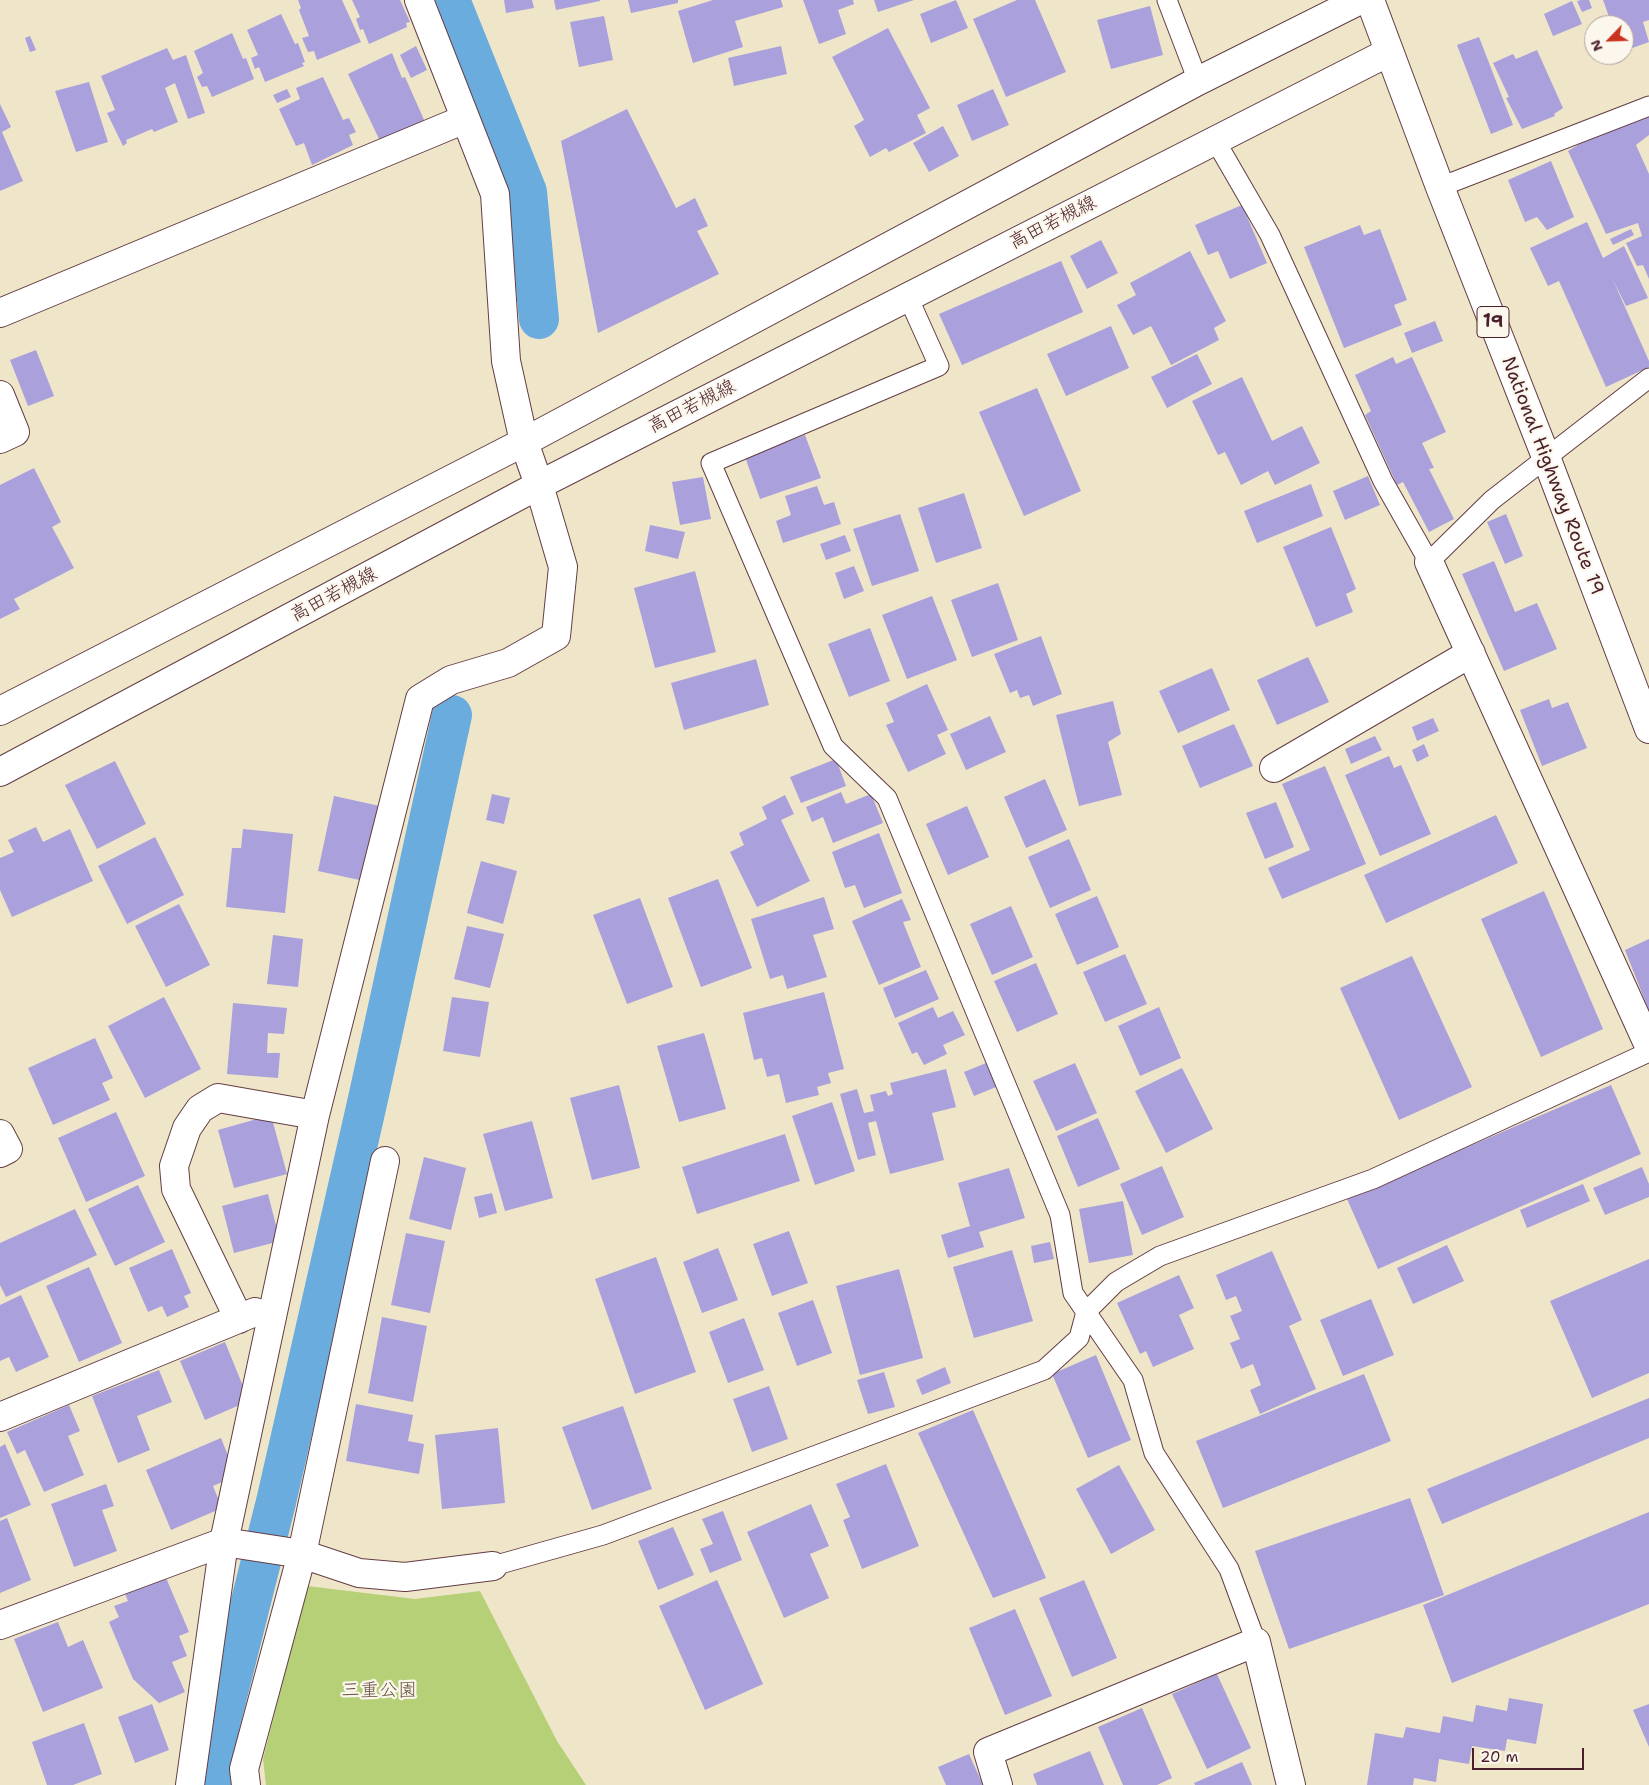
<!DOCTYPE html>
<meta charset="utf-8">
<style>
body{margin:0}
#map{position:relative;width:1649px;height:1785px;overflow:hidden;background:#efe6c9;font-family:"Shantell Sans",sans-serif}
canvas{display:block}
.north{position:absolute;left:1584px;top:15px;width:50px;height:50px;box-sizing:border-box;background:#fbf7ec;border:1px solid #b4a19f;border-radius:50%;rotate:246deg;font-size:14px;font-weight:700;line-height:20px;text-align:center;color:#4a1f2b}
.north::after{content:'';display:block;margin:auto;width:18px;height:22px;background:#c8321e;clip-path:polygon(50% 0,100% 100%,50% 72%,0 100%)}
.scale{position:absolute;left:1472px;top:1748px;width:112px;height:22px;box-sizing:border-box;border:2px solid #4a1f2b;border-top:0;padding-left:6px;font-size:15px;line-height:18px;white-space:nowrap;color:#4a1f2b;-webkit-text-stroke:4px #fbf7ec;paint-order:stroke}
</style>
<div id="map">
<canvas width="1649" height="1785"></canvas>
<div class="north">N</div>
<div class="scale">20 m</div>
</div>
<script>
const ctx = document.querySelector('canvas').getContext('2d');
ctx.lineJoin = 'round';
function fillPath(path, color) { ctx.fillStyle = color; ctx.fill(path, 'evenodd'); }
function stroke(path, color, width, dash) { ctx.strokeStyle = color; ctx.lineWidth = width; ctx.lineCap = dash ? 'butt' : 'round'; ctx.setLineDash(dash || []); ctx.stroke(path); }
function label(font, color, halo, rows, align = 'center') {
  ctx.font = font + ' "Shantell Sans","Klee One",sans-serif'; ctx.lineWidth = 4.5; ctx.setLineDash([]); ctx.textBaseline = 'middle'; ctx.strokeStyle = halo; ctx.fillStyle = color; for (const [text, x, y, turn = 0] of rows) {
    ctx.save(); ctx.translate(x, y); ctx.rotate((+turn || 0) * Math.PI / 180); ctx.textAlign = isNaN(turn) ? turn : align; if (halo) ctx.strokeText(text, 0, 0); ctx.fillText(text, 0, 0); ctx.restore();
  }
}
fillPath(new Path2D(`
 M 307,1586 L 415,1599 L 480,1591 L 557,1741 L 586,1785 L 266,1785 L 263,1759 Z`), '#b5d076');
stroke(new Path2D(`
 M 450,0 L 527,192 L 539,319
 M 221,1785 L 219,1728 L 276,1502 L 368,1099 L 452,715`), '#6bacdf', 40);
fillPath(new Path2D(`
 M 298,0 L 342,0 L 361,42 L 317,60 L 314,51 L 308,52 L 302,38 L 309,36 L 299,10 L 301,8 Z
 M 352,0 L 400,0 L 410,22 L 406,23 L 407,27 L 369,44 L 363,29 L 360,30 L 356,19 L 360,17 Z
 M 504,0 L 532,0 L 534,8 L 506,13 Z
 M 554,0 L 600,0 L 600,1 L 556,10 Z
 M 628,0 L 678,0 L 678,3 L 631,13 Z
 M 713,0 L 781,0 L 783,7 L 735,21 L 743,47 L 693,63 L 678,11 Z
 M 803,0 L 853,0 L 854,4 L 838,10 L 846,34 L 819,44 Z
 M 874,0 L 914,0 L 878,12 Z
 M 956,0 L 968,28 L 931,43 L 920,14 Z
 M 1017,0 L 1035,0 L 1066,72 L 1006,97 L 973,19 Z
 M 1581,0 L 1589,0 L 1592,8 L 1582,12 L 1577,1 Z
 M 1603,0 L 1649,0 L 1649,20 L 1643,22 L 1649,42 L 1624,51 L 1624,25 L 1612,25 Z
 M 1572,1 L 1582,24 L 1553,36 L 1544,14 Z
 M 1150,6 L 1163,55 L 1111,69 L 1097,20 Z
 M 281,14 L 295,44 L 298,43 L 305,62 L 302,63 L 304,66 L 265,82 L 259,67 L 255,69 L 251,58 L 258,55 L 247,30 Z
 M 604,16 L 613,60 L 579,67 L 570,22 Z
 M 888,28 L 930,108 L 917,115 L 926,133 L 889,152 L 886,148 L 870,157 L 854,126 L 864,120 L 832,57 Z
 M 232,33 L 243,59 L 246,58 L 254,79 L 212,97 L 207,86 L 202,87 L 197,77 L 203,73 L 194,51 Z
 M 30,36 L 36,50 L 30,52 L 25,38 Z
 M 1479,37 L 1513,125 L 1491,134 L 1457,45 Z
 M 416,46 L 427,70 L 411,78 L 400,55 Z
 M 781,46 L 787,74 L 734,86 L 728,58 Z
 M 167,48 L 173,60 L 186,55 L 205,113 L 188,119 L 175,83 L 165,88 L 178,122 L 154,132 L 152,129 L 126,140 L 127,143 L 123,146 L 107,113 L 115,110 L 101,76 Z
 M 1537,50 L 1563,108 L 1554,114 L 1555,116 L 1522,129 L 1506,98 L 1509,97 L 1493,63 L 1513,54 L 1516,59 Z
 M 392,53 L 402,78 L 405,77 L 425,122 L 380,141 L 348,74 Z
 M 323,77 L 343,120 L 349,118 L 356,132 L 349,135 L 353,145 L 312,165 L 304,143 L 296,146 L 279,109 L 300,99 L 296,88 Z
 M 89,82 L 108,142 L 76,152 L 55,91 Z
 M 287,89 L 291,97 L 277,103 L 273,95 Z
 M 993,89 L 1009,125 L 972,141 L 957,105 Z
 M 0,104 L 11,127 L 2,132 L 23,181 L 0,191 Z
 M 627,109 L 676,208 L 695,198 L 708,226 L 697,231 L 719,274 L 598,333 L 561,141 Z
 M 1649,115 L 1649,135 L 1636,145 L 1649,174 L 1649,279 L 1643,265 L 1637,266 L 1626,243 L 1642,236 L 1638,223 L 1606,234 L 1568,151 L 1594,135 Z
 M 943,126 L 959,156 L 929,172 L 913,143 Z
 M 1551,161 L 1574,217 L 1547,230 L 1537,217 L 1525,222 L 1508,180 Z
 M 1242,205 L 1267,263 L 1230,279 L 1218,251 L 1208,255 L 1195,225 Z
 M 1587,222 L 1603,258 L 1624,246 L 1648,298 L 1626,306 L 1613,280 L 1649,361 L 1649,367 L 1606,387 L 1559,281 L 1548,286 L 1530,248 Z
 M 1360,225 L 1364,235 L 1380,229 L 1407,300 L 1394,305 L 1402,325 L 1344,348 L 1304,247 Z
 M 1631,229 L 1634,235 L 1613,245 L 1610,239 Z
 M 1101,240 L 1118,273 L 1087,289 L 1070,256 Z
 M 1190,251 L 1226,321 L 1214,328 L 1219,340 L 1171,365 L 1151,326 L 1133,335 L 1117,305 L 1136,295 L 1130,283 Z
 M 1061,261 L 1083,312 L 962,365 L 939,314 Z
 M 1435,321 L 1443,341 L 1412,353 L 1404,333 Z
 M 1111,326 L 1129,368 L 1066,396 L 1047,354 Z
 M 36,350 L 54,396 L 28,406 L 10,360 Z
 M 1197,354 L 1212,384 L 1167,408 L 1151,377 Z
 M 1393,357 L 1396,364 L 1412,357 L 1446,432 L 1422,443 L 1434,468 L 1429,469 L 1454,519 L 1429,532 L 1403,482 L 1397,485 L 1365,415 L 1371,411 L 1355,375 Z
 M 1242,377 L 1272,441 L 1302,426 L 1320,463 L 1275,485 L 1268,471 L 1241,485 L 1225,452 L 1218,455 L 1192,401 Z
 M 1037,388 L 1081,491 L 1024,516 L 979,412 Z
 M 805,435 L 821,478 L 760,499 L 745,457 Z
 M 34,468 L 61,522 L 52,527 L 74,568 L 14,599 L 20,609 L 0,619 L 0,485 Z
 M 1368,476 L 1380,505 L 1345,520 L 1333,491 Z
 M 703,477 L 711,519 L 680,525 L 672,482 Z
 M 1311,484 L 1323,516 L 1257,543 L 1244,511 Z
 M 817,486 L 824,505 L 834,502 L 841,524 L 783,543 L 776,521 L 791,515 L 785,496 Z
 M 964,493 L 982,548 L 936,563 L 918,508 Z
 M 900,514 L 919,571 L 872,586 L 853,529 Z
 M 1506,514 L 1523,556 L 1505,564 L 1487,522 Z
 M 650,525 L 685,532 L 678,559 L 645,551 Z
 M 1331,527 L 1356,589 L 1346,594 L 1353,612 L 1316,627 L 1283,547 Z
 M 845,535 L 851,551 L 826,560 L 820,544 Z
 M 1494,561 L 1515,612 L 1537,603 L 1557,649 L 1504,671 L 1462,574 Z
 M 854,566 L 864,591 L 844,599 L 835,573 Z
 M 695,571 L 716,652 L 655,668 L 634,588 Z
 M 998,583 L 1018,640 L 972,657 L 951,600 Z
 M 932,596 L 957,660 L 907,679 L 882,615 Z
 M 870,628 L 890,681 L 849,697 L 828,644 Z
 M 1041,636 L 1062,694 L 1033,706 L 1029,695 L 1020,698 L 1017,690 L 1010,693 L 994,654 Z
 M 1308,657 L 1329,702 L 1277,725 L 1257,680 Z
 M 756,659 L 769,705 L 684,730 L 671,683 Z
 M 1212,668 L 1230,710 L 1178,733 L 1159,691 Z
 M 927,684 L 948,730 L 937,735 L 946,754 L 908,772 L 886,725 L 894,722 L 886,703 Z
 M 1549,699 L 1552,708 L 1568,702 L 1587,748 L 1542,766 L 1520,710 Z
 M 1113,701 L 1121,734 L 1108,742 L 1122,795 L 1079,806 L 1056,715 Z
 M 990,716 L 1006,752 L 966,770 L 950,734 Z
 M 1433,718 L 1439,731 L 1417,741 L 1412,727 Z
 M 1234,724 L 1253,766 L 1200,788 L 1182,746 Z
 M 1375,736 L 1382,750 L 1351,764 L 1345,749 Z
 M 1424,744 L 1429,756 L 1417,762 L 1412,750 Z
 M 1389,756 L 1394,768 L 1401,765 L 1431,834 L 1380,856 L 1345,775 Z
 M 836,759 L 846,786 L 801,803 L 790,777 Z
 M 115,761 L 146,824 L 97,849 L 65,785 Z
 M 1325,766 L 1366,864 L 1282,899 L 1268,868 L 1310,850 L 1282,784 Z
 M 1045,779 L 1067,830 L 1026,848 L 1004,797 Z
 M 841,792 L 846,804 L 871,794 L 883,823 L 833,843 L 823,817 L 812,822 L 806,807 Z
 M 492,794 L 510,798 L 504,824 L 486,820 Z
 M 785,795 L 794,814 L 781,820 L 810,881 L 757,907 L 730,852 L 744,845 L 739,833 L 767,819 L 762,807 Z
 M 334,796 L 380,806 L 364,881 L 318,871 Z
 M 1276,802 L 1294,847 L 1265,859 L 1246,813 Z
 M 967,806 L 989,857 L 948,875 L 926,824 Z
 M 1496,815 L 1518,863 L 1386,923 L 1364,875 Z
 M 36,827 L 43,842 L 70,829 L 93,881 L 12,917 L 0,890 L 0,858 L 14,852 L 8,840 Z
 M 243,829 L 293,834 L 285,913 L 226,907 L 232,848 L 241,848 Z
 M 879,833 L 902,893 L 864,908 L 855,885 L 845,888 L 832,852 Z
 M 155,837 L 184,895 L 127,924 L 98,866 Z
 M 1069,839 L 1091,890 L 1050,908 L 1028,857 Z
 M 481,861 L 517,871 L 503,924 L 467,913 Z
 M 718,879 L 752,968 L 701,987 L 668,898 Z
 M 1544,891 L 1603,1029 L 1541,1057 L 1481,919 Z
 M 1097,896 L 1119,947 L 1077,965 L 1055,914 Z
 M 824,897 L 834,929 L 813,935 L 827,977 L 787,989 L 783,975 L 770,979 L 751,919 Z
 M 640,898 L 673,987 L 627,1004 L 593,915 Z
 M 902,899 L 911,920 L 903,922 L 921,967 L 879,985 L 852,921 Z
 M 179,904 L 210,965 L 166,987 L 135,926 Z
 M 1011,906 L 1033,957 L 992,975 L 970,924 Z
 M 467,926 L 504,934 L 490,988 L 454,979 Z
 M 273,935 L 303,939 L 298,987 L 267,984 Z
 M 1649,939 L 1649,1011 L 1625,950 Z
 M 1125,954 L 1147,1004 L 1105,1022 L 1083,972 Z
 M 1412,956 L 1472,1087 L 1399,1120 L 1340,988 Z
 M 1036,963 L 1058,1014 L 1017,1032 L 994,981 Z
 M 926,970 L 939,999 L 895,1018 L 883,988 Z
 M 824,992 L 844,1069 L 828,1073 L 831,1083 L 817,1087 L 819,1095 L 786,1103 L 779,1074 L 767,1077 L 762,1058 L 754,1060 L 743,1013 Z
 M 164,997 L 201,1069 L 145,1098 L 108,1026 Z
 M 452,997 L 489,1002 L 480,1057 L 443,1051 Z
 M 233,1003 L 287,1008 L 284,1034 L 268,1033 L 267,1053 L 280,1053 L 278,1078 L 227,1074 Z
 M 933,1007 L 938,1018 L 953,1011 L 965,1035 L 943,1045 L 947,1054 L 924,1065 L 917,1052 L 912,1054 L 898,1023 Z
 M 1159,1007 L 1181,1058 L 1140,1076 L 1118,1026 Z
 M 704,1033 L 726,1109 L 679,1122 L 657,1046 Z
 M 95,1038 L 113,1078 L 102,1083 L 110,1100 L 53,1125 L 28,1068 Z
 M 991,1061 L 1001,1085 L 974,1096 L 964,1072 Z
 M 1075,1063 L 1097,1113 L 1056,1131 L 1033,1081 Z
 M 1182,1068 L 1213,1129 L 1166,1153 L 1135,1091 Z
 M 946,1069 L 956,1107 L 932,1113 L 944,1160 L 890,1174 L 876,1121 L 868,1123 L 876,1155 L 858,1160 L 840,1094 L 857,1089 L 864,1113 L 874,1111 L 870,1095 L 886,1091 L 888,1096 L 893,1094 L 890,1083 Z
 M 619,1085 L 640,1168 L 592,1180 L 570,1098 Z
 M 1611,1085 L 1641,1154 L 1378,1269 L 1347,1199 Z
 M 832,1102 L 855,1171 L 815,1185 L 792,1116 Z
 M 116,1112 L 145,1176 L 86,1202 L 58,1138 Z
 M 271,1115 L 287,1174 L 234,1188 L 218,1130 Z
 M 1098,1118 L 1120,1169 L 1078,1187 L 1057,1136 Z
 M 532,1121 L 553,1198 L 505,1211 L 483,1134 Z
 M 785,1134 L 800,1181 L 697,1214 L 682,1167 Z
 M 424,1157 L 466,1168 L 451,1230 L 409,1219 Z
 M 1162,1166 L 1184,1217 L 1142,1235 L 1120,1184 Z
 M 1642,1167 L 1649,1184 L 1649,1197 L 1605,1215 L 1593,1188 Z
 M 1009,1168 L 1025,1218 L 979,1232 L 984,1247 L 948,1258 L 941,1235 L 970,1226 L 958,1183 Z
 M 1583,1184 L 1590,1201 L 1527,1228 L 1520,1210 Z
 M 138,1185 L 165,1242 L 115,1266 L 88,1209 Z
 M 492,1193 L 497,1213 L 479,1218 L 474,1197 Z
 M 268,1194 L 280,1241 L 234,1253 L 222,1206 Z
 M 1123,1201 L 1133,1255 L 1089,1263 L 1079,1209 Z
 M 75,1209 L 97,1255 L 6,1297 L 0,1285 L 0,1243 Z
 M 789,1231 L 808,1283 L 772,1296 L 753,1244 Z
 M 406,1233 L 445,1241 L 430,1313 L 391,1305 Z
 M 1050,1242 L 1054,1259 L 1034,1263 L 1031,1246 Z
 M 1447,1245 L 1464,1281 L 1413,1304 L 1397,1268 Z
 M 718,1248 L 738,1300 L 702,1313 L 683,1262 Z
 M 172,1249 L 191,1293 L 184,1296 L 189,1307 L 167,1317 L 162,1306 L 148,1312 L 129,1268 Z
 M 1012,1250 L 1033,1321 L 974,1338 L 953,1267 Z
 M 1272,1251 L 1302,1320 L 1289,1326 L 1316,1389 L 1260,1414 L 1250,1390 L 1261,1385 L 1253,1364 L 1241,1369 L 1230,1343 L 1240,1339 L 1230,1316 L 1242,1311 L 1236,1296 L 1226,1300 L 1216,1275 Z
 M 656,1257 L 696,1372 L 635,1394 L 595,1279 Z
 M 1649,1259 L 1649,1373 L 1592,1398 L 1550,1301 Z
 M 89,1267 L 122,1343 L 79,1362 L 46,1286 Z
 M 899,1269 L 923,1358 L 860,1375 L 836,1286 Z
 M 1179,1275 L 1194,1308 L 1179,1315 L 1194,1349 L 1153,1367 L 1146,1351 L 1140,1354 L 1117,1303 Z
 M 21,1295 L 49,1357 L 16,1372 L 9,1357 L 0,1361 L 0,1305 Z
 M 1371,1299 L 1394,1355 L 1343,1376 L 1320,1320 Z
 M 813,1300 L 832,1353 L 797,1366 L 778,1313 Z
 M 382,1317 L 427,1326 L 413,1402 L 368,1393 Z
 M 744,1318 L 764,1370 L 728,1383 L 709,1332 Z
 M 225,1342 L 249,1401 L 205,1420 L 180,1361 Z
 M 1096,1355 L 1131,1440 L 1088,1458 L 1052,1374 Z
 M 945,1367 L 951,1383 L 922,1395 L 916,1380 Z
 M 159,1370 L 172,1402 L 137,1416 L 150,1450 L 118,1463 L 92,1396 Z
 M 884,1372 L 895,1407 L 868,1414 L 857,1380 Z
 M 1364,1374 L 1391,1441 L 1223,1508 L 1196,1441 Z
 M 769,1386 L 788,1439 L 752,1452 L 733,1399 Z
 M 1649,1398 L 1649,1438 L 1442,1524 L 1427,1489 Z
 M 356,1404 L 413,1415 L 408,1441 L 424,1444 L 419,1474 L 346,1461 Z
 M 69,1405 L 80,1431 L 68,1436 L 84,1475 L 44,1492 L 25,1450 L 17,1454 L 7,1432 Z
 M 623,1406 L 652,1489 L 592,1510 L 562,1427 Z
 M 973,1410 L 1046,1578 L 993,1598 L 918,1433 Z
 M 498,1428 L 505,1503 L 442,1509 L 435,1435 Z
 M 221,1438 L 236,1476 L 213,1486 L 222,1508 L 171,1530 L 146,1470 Z
 M 5,1444 L 31,1505 L 0,1518 L 0,1447 Z
 M 886,1464 L 919,1546 L 862,1569 L 843,1520 L 850,1517 L 836,1484 Z
 M 1119,1465 L 1155,1530 L 1111,1554 L 1076,1489 Z
 M 106,1484 L 114,1506 L 102,1510 L 117,1551 L 74,1567 L 51,1504 Z
 M 1410,1498 L 1444,1595 L 1289,1649 L 1255,1551 Z
 M 811,1504 L 829,1546 L 810,1554 L 829,1598 L 784,1618 L 747,1532 Z
 M 723,1511 L 742,1560 L 710,1573 L 700,1549 L 713,1544 L 702,1519 Z
 M 1649,1512 L 1649,1604 L 1452,1683 L 1423,1605 Z
 M 7,1518 L 31,1580 L 0,1593 L 0,1521 Z
 M 673,1527 L 694,1575 L 658,1590 L 638,1541 Z
 M 164,1573 L 189,1632 L 179,1636 L 187,1656 L 172,1662 L 185,1692 L 159,1703 L 133,1679 L 109,1622 L 119,1617 L 114,1606 L 128,1601 L 124,1591 Z
 M 717,1580 L 763,1684 L 705,1710 L 659,1606 Z
 M 1084,1580 L 1117,1658 L 1072,1677 L 1039,1598 Z
 M 1015,1609 L 1052,1696 L 1005,1715 L 969,1628 Z
 M 58,1622 L 68,1647 L 83,1640 L 103,1688 L 43,1712 L 14,1639 Z
 M 1217,1674 L 1251,1748 L 1207,1769 L 1172,1694 Z
 M 1509,1698 L 1543,1704 L 1536,1744 L 1507,1739 L 1505,1751 L 1472,1746 L 1469,1764 L 1439,1759 L 1436,1782 L 1414,1778 L 1413,1785 L 1367,1785 L 1375,1733 L 1403,1738 L 1406,1727 L 1440,1733 L 1443,1716 L 1473,1722 L 1476,1705 L 1507,1711 Z
 M 152,1704 L 169,1750 L 135,1763 L 118,1717 Z
 M 1649,1704 L 1649,1747 L 1633,1710 Z
 M 1142,1708 L 1172,1778 L 1157,1785 L 1123,1785 L 1098,1727 Z
 M 84,1723 L 102,1774 L 73,1785 L 47,1785 L 32,1742 Z
 M 1090,1751 L 1104,1785 L 1037,1785 L 1033,1774 Z
 M 969,1754 L 983,1785 L 946,1785 L 938,1767 Z
 M 1242,1762 L 1252,1785 L 1195,1785 L 1194,1783 Z`), '#aaa0dc');
const service = new Path2D(`
 M 1167,0 L 1198,81
 M 1215,140 L 1270,235 L 1383,481 L 1429,562 L 1492,500 L 1649,378
 M 1440,187 L 1649,106
 M 908,297 L 939,366 L 711,463 L 833,746 L 887,798 L 1060,1215 L 1073,1293 L 1133,1380 L 1154,1453 L 1229,1569 L 1256,1642
 M 493,1566 L 603,1535 L 1044,1370 L 1079,1338 L 1086,1312 L 1116,1282 L 1160,1256 L 1373,1179 L 1649,1052`);
const minor = new Path2D(`
 M 0,313 L 465,119
 M 0,395 L 15,432 L 0,439
 M 1429,562 L 1649,1046
 M 1274,768 L 1471,653
 M 0,1134 L 8,1149 L 0,1153
 M 239,1319 L 176,1189 L 174,1166 L 187,1128 L 200,1109 L 218,1098 L 315,1115
 M 0,1417 L 255,1312
 M 0,1625 L 224,1542 L 302,1554 L 359,1573 L 405,1577 L 493,1566
 M 190,1785 L 224,1542 L 315,1115 L 420,699 L 451,680 L 508,663 L 556,636 L 563,567 L 539,485 L 524,442 L 506,361 L 495,194 L 419,0
 M 246,1785 L 244,1769 L 302,1554 L 385,1161
 M 998,1785 L 988,1752 L 1256,1642 L 1291,1785`);
const tertiary = new Path2D(`
 M 0,711 L 524,442 L 1198,81 L 1360,0
 M 0,772 L 539,485 L 1389,52`);
const trunk = new Path2D(`
 M 1370,0 L 1440,187 L 1546,457 L 1649,729`);
stroke(service, '#633d43', 21);
stroke(minor, '#633d43', 30);
stroke(tertiary, '#633d43', 30);
stroke(trunk, '#633d43', 30);
stroke(service, '#fff', 19);
stroke(minor, '#fff', 28);
stroke(tertiary, '#fff', 28);
stroke(trunk, '#fff', 28);
for (const [x, y, w] of [
 [1493,322,32]
]) { const box = new Path2D(); box.roundRect(x - w / 2, y - 15.5, w, 31, 4); ctx.fillStyle = '#fbf7ec'; ctx.fill(box); stroke(box, '#4a1f2b', 1); }
label('bold 18px', '#4a1f2b', null, [
 ["19",1493,322]
]);
label('19px', '#4a1f2b', '#fbf7ec', [
 ["高田若槻線",1053,223,-27],
 ["高田若槻線",692,407,-27],
 ["National Highway Route 19",1552,476,69],
 ["高田若槻線",334,595,-28]
]);
label('19px', '#6a5442', '#fbf7ec', [
 ["三重公園",379,1691]
]);
</script>
